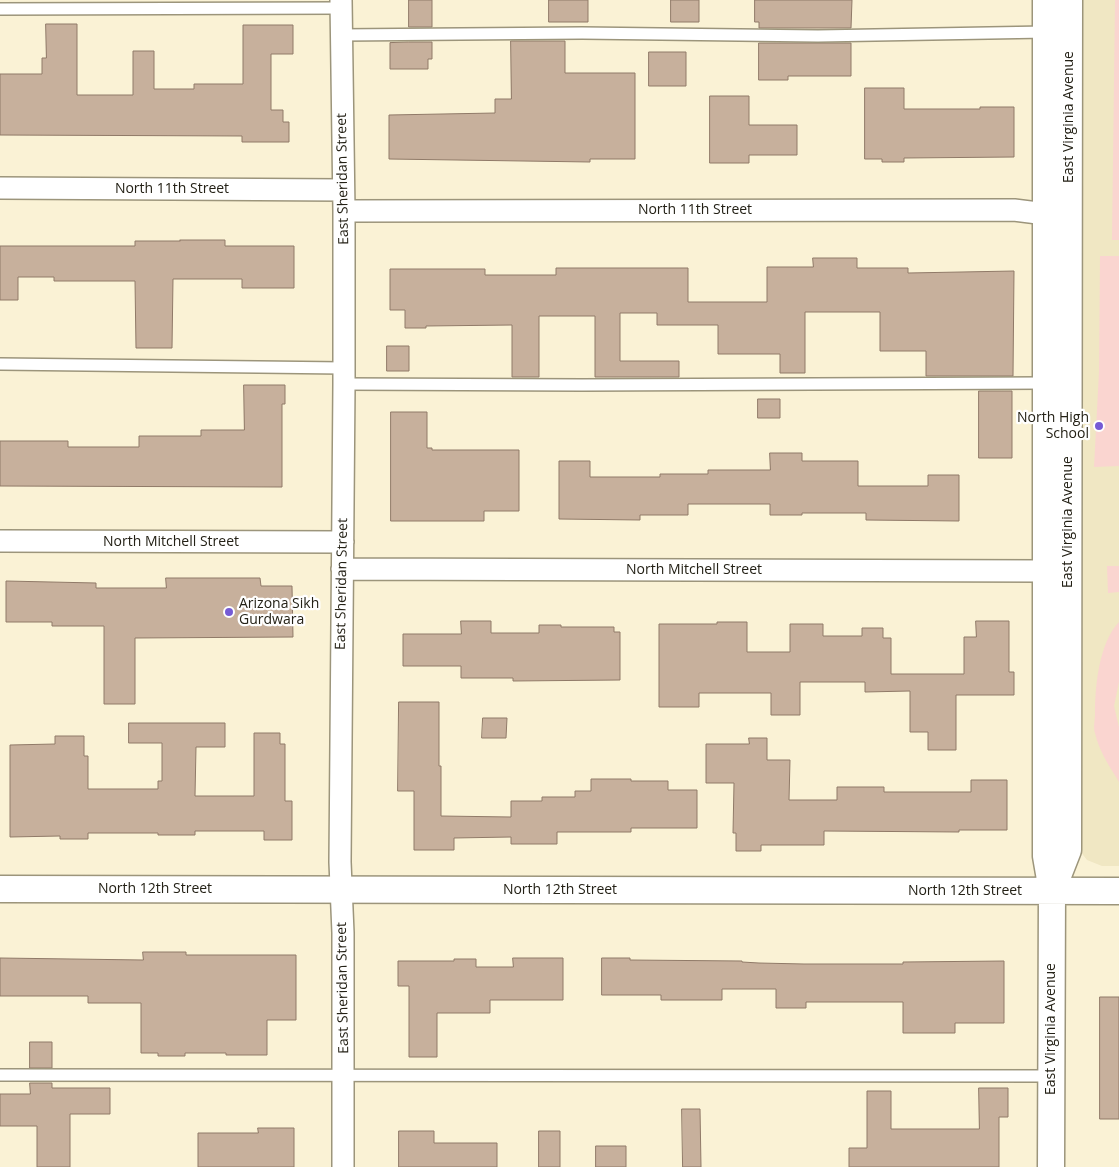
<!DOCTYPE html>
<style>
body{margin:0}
canvas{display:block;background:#faf2d5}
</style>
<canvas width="1119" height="1167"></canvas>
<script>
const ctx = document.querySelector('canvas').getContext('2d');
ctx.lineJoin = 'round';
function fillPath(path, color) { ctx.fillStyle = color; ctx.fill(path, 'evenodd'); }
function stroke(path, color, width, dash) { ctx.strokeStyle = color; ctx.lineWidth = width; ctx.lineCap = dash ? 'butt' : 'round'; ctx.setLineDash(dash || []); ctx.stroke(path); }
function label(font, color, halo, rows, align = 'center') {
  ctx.font = font + ' "Open Sans",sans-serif'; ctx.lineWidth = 4.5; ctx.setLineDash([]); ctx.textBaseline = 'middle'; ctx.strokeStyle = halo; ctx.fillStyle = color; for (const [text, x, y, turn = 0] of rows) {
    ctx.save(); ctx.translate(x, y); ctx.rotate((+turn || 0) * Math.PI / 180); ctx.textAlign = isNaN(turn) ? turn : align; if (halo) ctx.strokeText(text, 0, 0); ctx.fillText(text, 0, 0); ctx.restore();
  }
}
fillPath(new Path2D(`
 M 1078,0 L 1119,0 L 1119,866 L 1102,866 L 1087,860 L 1080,851 Z`), '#f0e7c3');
fillPath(new Path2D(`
 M 1115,0 L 1119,0 L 1119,240 L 1112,240 Z
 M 1100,256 L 1119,256 L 1119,466 L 1094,467 L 1099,372 Z
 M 1107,566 L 1119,566 L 1119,592 L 1108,593 Z
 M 1119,622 L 1119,682 L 1114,706 L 1119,727 L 1119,782 C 1110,767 1099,751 1095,733 C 1093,728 1095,720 1095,714 C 1095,686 1099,643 1119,622 Z`), '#fad5d0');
const building = new Path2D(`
 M 409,0 L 432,0 L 432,27 L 409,27 Z
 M 549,0 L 588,0 L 588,22 L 549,22 Z
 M 671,0 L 699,0 L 699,22 L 671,22 Z
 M 755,0 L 852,0 L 851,28 L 759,28 L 759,22 L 755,22 Z
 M 46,24 L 77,24 L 77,95 L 133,95 L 133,51 L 154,51 L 154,89 L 194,89 L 194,84 L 243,84 L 243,25 L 293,25 L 293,54 L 271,54 L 271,110 L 283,110 L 283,122 L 289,122 L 289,142 L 242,142 L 242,136 L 0,135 L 0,74 L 42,74 L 42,58 L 46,58 Z
 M 511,41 L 565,41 L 565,73 L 635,73 L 635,159 L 590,159 L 590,162 L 389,159 L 389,115 L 495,113 L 495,99 L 511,99 Z
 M 409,42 L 432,42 L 432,59 L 428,59 L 428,69 L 390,69 L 390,43 Z
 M 759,43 L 851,43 L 851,76 L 788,76 L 788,80 L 759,80 Z
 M 649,52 L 686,52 L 686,86 L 649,86 Z
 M 865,88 L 904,88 L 904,109 L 980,109 L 980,107 L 1014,107 L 1014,157 L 904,158 L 904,162 L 882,162 L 882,159 L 865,159 Z
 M 710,96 L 749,96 L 749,125 L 797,125 L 797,155 L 749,155 L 749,163 L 710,163 Z
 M 180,240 L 225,240 L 225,246 L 294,246 L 294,288 L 242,288 L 242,279 L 173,279 L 172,348 L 136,348 L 135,281 L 54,281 L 54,277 L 18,277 L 18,300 L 0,300 L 0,246 L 135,246 L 135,241 L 180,241 Z
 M 813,258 L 857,258 L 857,268 L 908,268 L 908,273 L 1014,271 L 1013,376 L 926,376 L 926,351 L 880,351 L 880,312 L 805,312 L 805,373 L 780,373 L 780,354 L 718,354 L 718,325 L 657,325 L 657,313 L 620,313 L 620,361 L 679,361 L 679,377 L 595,377 L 595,316 L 539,316 L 539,377 L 512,377 L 512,325 L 426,326 L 426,328 L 405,328 L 405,310 L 390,310 L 390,269 L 485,269 L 485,275 L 556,275 L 556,268 L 688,268 L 688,302 L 767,302 L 767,267 L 813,267 Z
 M 387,346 L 409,346 L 409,371 L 387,371 Z
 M 244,385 L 285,385 L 285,404 L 282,404 L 282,487 L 0,486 L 0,441 L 68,441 L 68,447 L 139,447 L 139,436 L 201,436 L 201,430 L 244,430 Z
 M 979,391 L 1012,391 L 1012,458 L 979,458 Z
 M 758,399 L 780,399 L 780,418 L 758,418 Z
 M 391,412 L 427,412 L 427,448 L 432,448 L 432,450 L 519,450 L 519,511 L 484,511 L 484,521 L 391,521 Z
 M 770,453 L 802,453 L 802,461 L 858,461 L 858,486 L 928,486 L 928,475 L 959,475 L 959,521 L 866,520 L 866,513 L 802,513 L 802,515 L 770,515 L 770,504 L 688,504 L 688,515 L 640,515 L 640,520 L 559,519 L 559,461 L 590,461 L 590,477 L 660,477 L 660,474 L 708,474 L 708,470 L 770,470 Z
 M 166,578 L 260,578 L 261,586 L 292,586 L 293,637 L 135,638 L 135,704 L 104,704 L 104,626 L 52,626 L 52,622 L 6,622 L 6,581 L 96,583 L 96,588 L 166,588 Z
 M 461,621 L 491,621 L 491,633 L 539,633 L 539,625 L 561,625 L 561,627 L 614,627 L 614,632 L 620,632 L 620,680 L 513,681 L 513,678 L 461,678 L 461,666 L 403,666 L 403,634 L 461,634 Z
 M 976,621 L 1009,621 L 1009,672 L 1014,672 L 1014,695 L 956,695 L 956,750 L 928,750 L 928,732 L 910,732 L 910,691 L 865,692 L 865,682 L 800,682 L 800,715 L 771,715 L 771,693 L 699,693 L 699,707 L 659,707 L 659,624 L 717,624 L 717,622 L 747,622 L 747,652 L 790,652 L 790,624 L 823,624 L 823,636 L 862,636 L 862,628 L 883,628 L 883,638 L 891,638 L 891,674 L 964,674 L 964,637 L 976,637 Z
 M 399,702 L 439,702 L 439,766 L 441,766 L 441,816 L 511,817 L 511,801 L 542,801 L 542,797 L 575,797 L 575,791 L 591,791 L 591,779 L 631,779 L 631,781 L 668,781 L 668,790 L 697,790 L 697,828 L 631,828 L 631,832 L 557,832 L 557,844 L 511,844 L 511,837 L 454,838 L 454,850 L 414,850 L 414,791 L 398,791 Z
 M 483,718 L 507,718 L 506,738 L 482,738 Z
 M 129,723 L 225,723 L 225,747 L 196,747 L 195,796 L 254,796 L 254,733 L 280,733 L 280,744 L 285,744 L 285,801 L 292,801 L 292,840 L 264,840 L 264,831 L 195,831 L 195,835 L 158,835 L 158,833 L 88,833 L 88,839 L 60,839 L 60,836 L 10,837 L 10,745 L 55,744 L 55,736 L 84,736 L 84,756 L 88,756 L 88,789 L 158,789 L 158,781 L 162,781 L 162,743 L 129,743 Z
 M 749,738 L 767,738 L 767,760 L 790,760 L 789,800 L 837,800 L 837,787 L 884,787 L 884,792 L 971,792 L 971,780 L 1007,780 L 1007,830 L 959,830 L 959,832 L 824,831 L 824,845 L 761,845 L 761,851 L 736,851 L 736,833 L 733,833 L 734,783 L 706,783 L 706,744 L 749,744 Z
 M 143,952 L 186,952 L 186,955 L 296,955 L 296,1020 L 267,1020 L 267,1055 L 226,1055 L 226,1053 L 185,1053 L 185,1056 L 158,1056 L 158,1053 L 141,1053 L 141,1003 L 88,1003 L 88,996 L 0,996 L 0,958 L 143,960 Z
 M 513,958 L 563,958 L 563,1000 L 490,1000 L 490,1013 L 437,1013 L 437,1057 L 409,1057 L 409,986 L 398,986 L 398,961 L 454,961 L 454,959 L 476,959 L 476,967 L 513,967 Z
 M 602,958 L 630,958 L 630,960 L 742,961 L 742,962 L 759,963 L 804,964 L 903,964 L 903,962 L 1004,961 L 1004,1023 L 955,1023 L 955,1033 L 903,1033 L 903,1002 L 806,1002 L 806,1008 L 776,1008 L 776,989 L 722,989 L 722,1000 L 661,1000 L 661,995 L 602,995 Z
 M 1100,997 L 1119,997 L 1119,1119 L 1100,1119 Z
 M 30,1042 L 52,1042 L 52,1068 L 30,1068 Z
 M 30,1083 L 52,1083 L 52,1088 L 110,1088 L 110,1114 L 70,1114 L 70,1167 L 37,1167 L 37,1126 L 0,1126 L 0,1094 L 30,1094 Z
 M 979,1088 L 1008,1088 L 1008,1117 L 999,1117 L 999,1167 L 849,1167 L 849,1148 L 867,1148 L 867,1091 L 891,1091 L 891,1129 L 979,1129 Z
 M 682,1109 L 700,1109 L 701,1167 L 683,1167 Z
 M 258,1128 L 294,1128 L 294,1167 L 198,1167 L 198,1133 L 258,1133 Z
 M 399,1131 L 434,1131 L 434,1143 L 497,1143 L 497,1167 L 399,1167 Z
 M 539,1131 L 560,1131 L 560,1167 L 539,1167 Z
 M 596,1146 L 626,1146 L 626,1167 L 596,1167 Z`);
fillPath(building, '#c7b09c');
stroke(building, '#907a68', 1);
const service = new Path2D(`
 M 0,9 L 341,8
 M 341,35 L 582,33 L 818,36 L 1046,32
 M 0,364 L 344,368
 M 344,384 L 582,385 L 1045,383
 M 0,1075 L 1051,1076`);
const minor = new Path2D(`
 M 341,0 L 344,211 L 344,384 L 340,862 L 343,933 L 343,1167
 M 0,188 L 343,190
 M 344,211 L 1014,210 L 1046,214
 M 0,541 L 343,542
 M 342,569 L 1045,571`);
const tertiary = new Path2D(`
 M 1046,0 L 1046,856 L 1052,891 L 1051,1167
 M 0,889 L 1119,891
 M 1052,891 L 1068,850 L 1069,0`);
stroke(service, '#9c957b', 14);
stroke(minor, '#9c957b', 24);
stroke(tertiary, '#9c957b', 29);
stroke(service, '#fff', 11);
stroke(minor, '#fff', 21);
stroke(tertiary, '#fff', 26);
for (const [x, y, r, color] of [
 [1099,426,5,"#755bd5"],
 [229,612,5,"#755bd5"]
]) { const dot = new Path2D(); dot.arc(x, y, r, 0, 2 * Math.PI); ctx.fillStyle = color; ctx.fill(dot); stroke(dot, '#fff', 2); }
label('14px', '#242116', '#fff', [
 ["East Virginia Avenue",1069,117,-90],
 ["East Sheridan Street",343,179,-91],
 ["North 11th Street",172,189],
 ["North 11th Street",695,210],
 ["East Virginia Avenue",1068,522,-90],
 ["North Mitchell Street",171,542],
 ["North Mitchell Street",694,570],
 ["East Sheridan Street",342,584,-89],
 ["North 12th Street",155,889],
 ["North 12th Street",560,890],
 ["North 12th Street",965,891],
 ["East Sheridan Street",343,988,-91],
 ["East Virginia Avenue",1051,1029,-90]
]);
label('14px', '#242116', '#fff', [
 ["North High",1089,418],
 ["School",1089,434],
 ["Arizona Sikh",239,604,"left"],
 ["Gurdwara",239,620,"left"]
], 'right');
</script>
